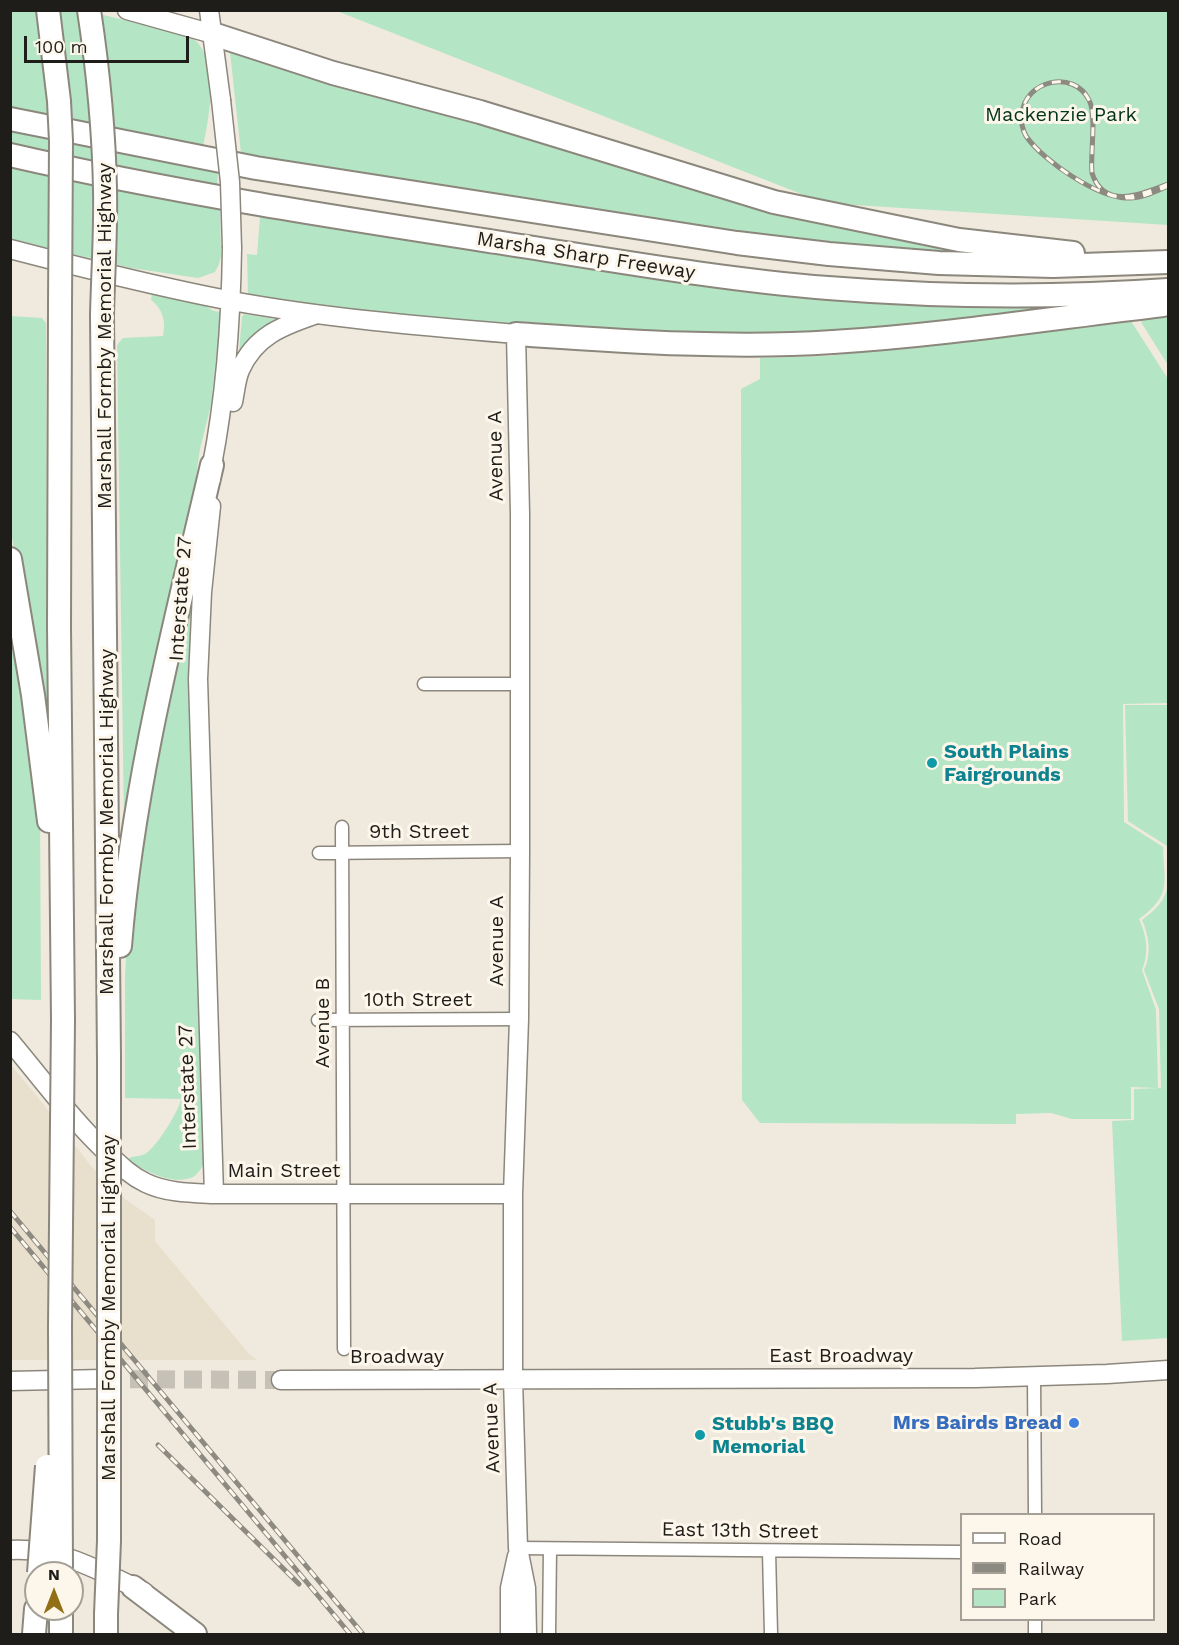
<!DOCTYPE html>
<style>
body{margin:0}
#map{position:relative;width:1179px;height:1645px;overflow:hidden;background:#efeadd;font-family:"Work Sans",sans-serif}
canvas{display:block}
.frame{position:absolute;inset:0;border:12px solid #1f1d19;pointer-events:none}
.legend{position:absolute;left:960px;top:1513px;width:195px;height:108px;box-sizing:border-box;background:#fdf7eb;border:2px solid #a4a097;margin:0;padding:8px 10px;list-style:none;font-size:18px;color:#1f1d19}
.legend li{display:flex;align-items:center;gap:12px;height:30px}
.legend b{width:30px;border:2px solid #a4a097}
.north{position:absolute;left:24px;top:1561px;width:60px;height:60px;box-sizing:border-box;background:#fdf7eb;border:2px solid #a4a097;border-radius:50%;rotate:0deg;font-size:16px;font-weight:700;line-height:24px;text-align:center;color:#1f1d19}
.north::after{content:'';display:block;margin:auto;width:21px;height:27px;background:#926f15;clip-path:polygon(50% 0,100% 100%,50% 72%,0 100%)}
.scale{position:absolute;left:24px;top:36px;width:165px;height:27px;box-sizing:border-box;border:3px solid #1f1d19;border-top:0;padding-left:8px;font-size:18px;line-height:21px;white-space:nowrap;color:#1f1d19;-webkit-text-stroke:4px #fdf7eb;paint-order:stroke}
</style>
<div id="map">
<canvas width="1179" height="1645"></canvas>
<div class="frame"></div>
<ul class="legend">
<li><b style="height:8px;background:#fff"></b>Road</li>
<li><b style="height:8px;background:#8d8a81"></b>Railway</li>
<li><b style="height:16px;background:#b4e5c5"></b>Park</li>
</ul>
<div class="north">N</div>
<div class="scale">100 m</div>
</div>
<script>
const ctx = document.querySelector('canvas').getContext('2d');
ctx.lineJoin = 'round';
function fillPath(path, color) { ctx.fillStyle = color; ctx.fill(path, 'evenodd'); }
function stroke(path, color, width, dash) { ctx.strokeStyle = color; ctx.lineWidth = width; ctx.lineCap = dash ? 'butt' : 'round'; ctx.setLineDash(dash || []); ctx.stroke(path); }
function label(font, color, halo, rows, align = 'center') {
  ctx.font = font + ' "Work Sans",sans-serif'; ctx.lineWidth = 6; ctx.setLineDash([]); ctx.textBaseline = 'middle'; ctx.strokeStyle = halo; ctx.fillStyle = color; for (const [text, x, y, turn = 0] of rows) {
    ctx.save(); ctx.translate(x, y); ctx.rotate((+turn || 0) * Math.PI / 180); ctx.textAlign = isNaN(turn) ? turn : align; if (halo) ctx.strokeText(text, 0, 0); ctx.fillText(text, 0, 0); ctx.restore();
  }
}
fillPath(new Path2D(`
 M 10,1064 L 36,1095 L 91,1166 L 125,1199 L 155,1220 L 155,1241 L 250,1355 L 257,1360 L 11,1360 Z`), '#e8dfcc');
fillPath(new Path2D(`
 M 11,11 L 87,11 L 190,36 C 222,58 209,116 203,148 L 11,108 Z
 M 337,11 L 1168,11 L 1168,225 L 824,203 Z
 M 230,52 L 954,247 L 953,252 C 737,238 523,199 309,166 L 241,153 Z
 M 11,127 L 218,171 L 217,189 L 11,147 Z
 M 11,162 L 220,207 L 221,256 L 219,264 L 215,272 L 198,278 L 131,268 L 11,239 Z
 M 260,217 L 624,273 L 964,306 L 1051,307 L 1051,311 C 987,318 922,327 857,331 C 778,337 697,333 618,330 C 495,326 369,318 248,294 L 247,254 L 257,255 Z
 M 152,294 L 204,305 L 214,311 L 221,312 L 211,405 L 200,449 L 188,530 L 124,821 L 117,345 L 123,338 L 163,336 C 166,321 163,309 151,300 Z
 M 1168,299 L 1168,365 L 1141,322 Z
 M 244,314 L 281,320 L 240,354 L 239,351 L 242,317 Z
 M 10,316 L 42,318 L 46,323 L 47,705 L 40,704 L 11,531 Z
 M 1131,321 L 1168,379 L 1168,703 L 1123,704 L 1124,822 L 1163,847 C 1164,884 1172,895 1139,919 C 1147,936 1149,953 1142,970 L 1156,1010 L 1158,1088 L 1131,1087 L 1131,1119 L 1072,1119 L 1051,1113 L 1016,1114 L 1016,1124 L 760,1123 L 742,1100 L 741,389 L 760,379 L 760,358 L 828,356 Z
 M 192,591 L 196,592 L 205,1162 C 202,1167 199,1173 193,1177 C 174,1186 144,1171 128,1160 L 131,1157 C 136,1156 141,1156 145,1154 C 156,1148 179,1111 181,1099 L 125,1098 L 125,976 L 128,922 L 135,864 Z
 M 10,613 L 40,807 L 41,1000 L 11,999 Z
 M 1125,705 L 1168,705 L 1168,1338 L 1122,1341 L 1112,1121 L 1134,1120 L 1134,1089 L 1161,1088 L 1159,1009 L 1144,970 C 1152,954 1149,936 1142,920 C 1175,896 1168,883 1167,846 L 1128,821 Z`), '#b4e5c5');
stroke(new Path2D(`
 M 103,1379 L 281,1380`), '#c5c1b6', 18, [18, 9]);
const street = new Path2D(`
 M 424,684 L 519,684
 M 342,827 L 344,1349
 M 319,853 L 520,851
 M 318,1020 L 519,1019
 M 1034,1377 L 1035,1514
 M 518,1548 L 962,1552
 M 769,1551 L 771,1634
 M 1035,1620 L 1035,1634
 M 549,1634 L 550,1549`);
const secondary = new Path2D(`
 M 127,10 L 213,34
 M 209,10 L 221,100
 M 10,249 C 83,268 158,287 232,301 C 325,318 421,326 516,334 L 520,514 L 520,851 L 519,1019 L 513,1194 L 513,1379 L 518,1548 L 526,1588 L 527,1634
 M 233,402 C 235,392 236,380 240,370 C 255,336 282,326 314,315
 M 211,479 L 212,465 C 226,393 231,321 232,248
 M 211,506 L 202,592 L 198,679 L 214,1194
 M 10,1041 C 41,1078 69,1116 103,1149 C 117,1162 129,1175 146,1183 C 167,1193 191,1193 214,1194 L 513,1194
 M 281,1380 L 975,1378 L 1107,1374 L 1168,1370
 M 10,1381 L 103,1379
 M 10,1550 C 60,1547 102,1572 144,1592
 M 510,1634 L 510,1588 L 517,1556`);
const highway = new Path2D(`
 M 213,34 L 333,73 L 480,112 L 774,202 L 959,240 L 1073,253
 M 10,119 L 256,168 L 737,243 L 829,254 L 939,263 L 1053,266 L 1168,262
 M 10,155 C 171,192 334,217 496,242 C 607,259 717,279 828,288 C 941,297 1055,298 1168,290
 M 60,306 L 59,627 L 63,1020
 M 102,315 L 109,1058
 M 516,334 C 621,341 728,349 833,342 C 944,335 1053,318 1163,305
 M 10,559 L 33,695 L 49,821
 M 120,946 C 133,783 175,624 212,465
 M 133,1587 L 195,1634
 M 34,1634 L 36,1609
 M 61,1634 L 61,1609
 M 106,1634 L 106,1614`);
stroke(street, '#8c877c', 15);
stroke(secondary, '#8c877c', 21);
stroke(highway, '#8c877c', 26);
stroke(street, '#fff', 12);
stroke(secondary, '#fff', 18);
stroke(highway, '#fff', 22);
const rail = new Path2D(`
 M 1168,184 C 1143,194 1104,211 1092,173 C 1090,154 1097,116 1089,100 C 1074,69 1025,80 1022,114 C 1021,121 1022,129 1026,136 C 1042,160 1100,200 1130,198 C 1143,198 1156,191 1168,186
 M 10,1211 L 363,1634
 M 10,1227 L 350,1634
 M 158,1445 L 299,1584`);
stroke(rail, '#8d8a81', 5);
stroke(rail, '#fdf7eb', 3, [9]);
const secondaryBridge = new Path2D(`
 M 221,100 L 230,182 L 232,248`);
const highwayBridge = new Path2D(`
 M 48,10 L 59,101 L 61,141 L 60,306
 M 89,10 C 98,70 104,130 105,190 C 106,231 103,273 102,315
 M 39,1573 L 47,1466
 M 61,1573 L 60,1327 L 63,1020
 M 106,1614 L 109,1541 L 109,1058`);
stroke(secondaryBridge, '#8c877c', 21, []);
stroke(highwayBridge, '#8c877c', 26, []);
stroke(secondaryBridge, '#fff', 18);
stroke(highwayBridge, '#fff', 22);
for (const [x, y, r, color] of [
 [932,763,6,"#0f9aa8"],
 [1074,1423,6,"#3f7fe0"],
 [700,1435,6,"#0f9aa8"]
]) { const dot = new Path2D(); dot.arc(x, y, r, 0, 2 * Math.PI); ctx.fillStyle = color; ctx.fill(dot); stroke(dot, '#fdf7eb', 2); }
label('20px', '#03341c', '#fdf7eb', [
 ["Mackenzie Park",1061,115]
]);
label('20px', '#1f1d19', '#fdf7eb', [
 ["Marsha Sharp Freeway",586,256,9],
 ["Marshall Formby Memorial Highway",105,336,-90],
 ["Avenue A",496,456,-91],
 ["Interstate 27",181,599,-86],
 ["Marshall Formby Memorial Highway",107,822,-90],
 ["9th Street",419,832],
 ["Avenue A",497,941,-90],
 ["10th Street",418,1000],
 ["Avenue B",323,1023,-90],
 ["Interstate 27",188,1087,-92],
 ["Main Street",284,1171],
 ["Marshall Formby Memorial Highway",109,1308,-90],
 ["East Broadway",841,1356],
 ["Broadway",397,1357],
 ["Avenue A",492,1428,-92],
 ["East 13th Street",740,1531,1]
]);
label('bold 20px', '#0d838f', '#fdf7eb', [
 ["South Plains",944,752],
 ["Fairgrounds",944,775],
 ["Stubb's BBQ",712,1424],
 ["Memorial",712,1447]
], 'left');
label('bold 20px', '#366cbe', '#fdf7eb', [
 ["Mrs Bairds Bread",1062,1423]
], 'right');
</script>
